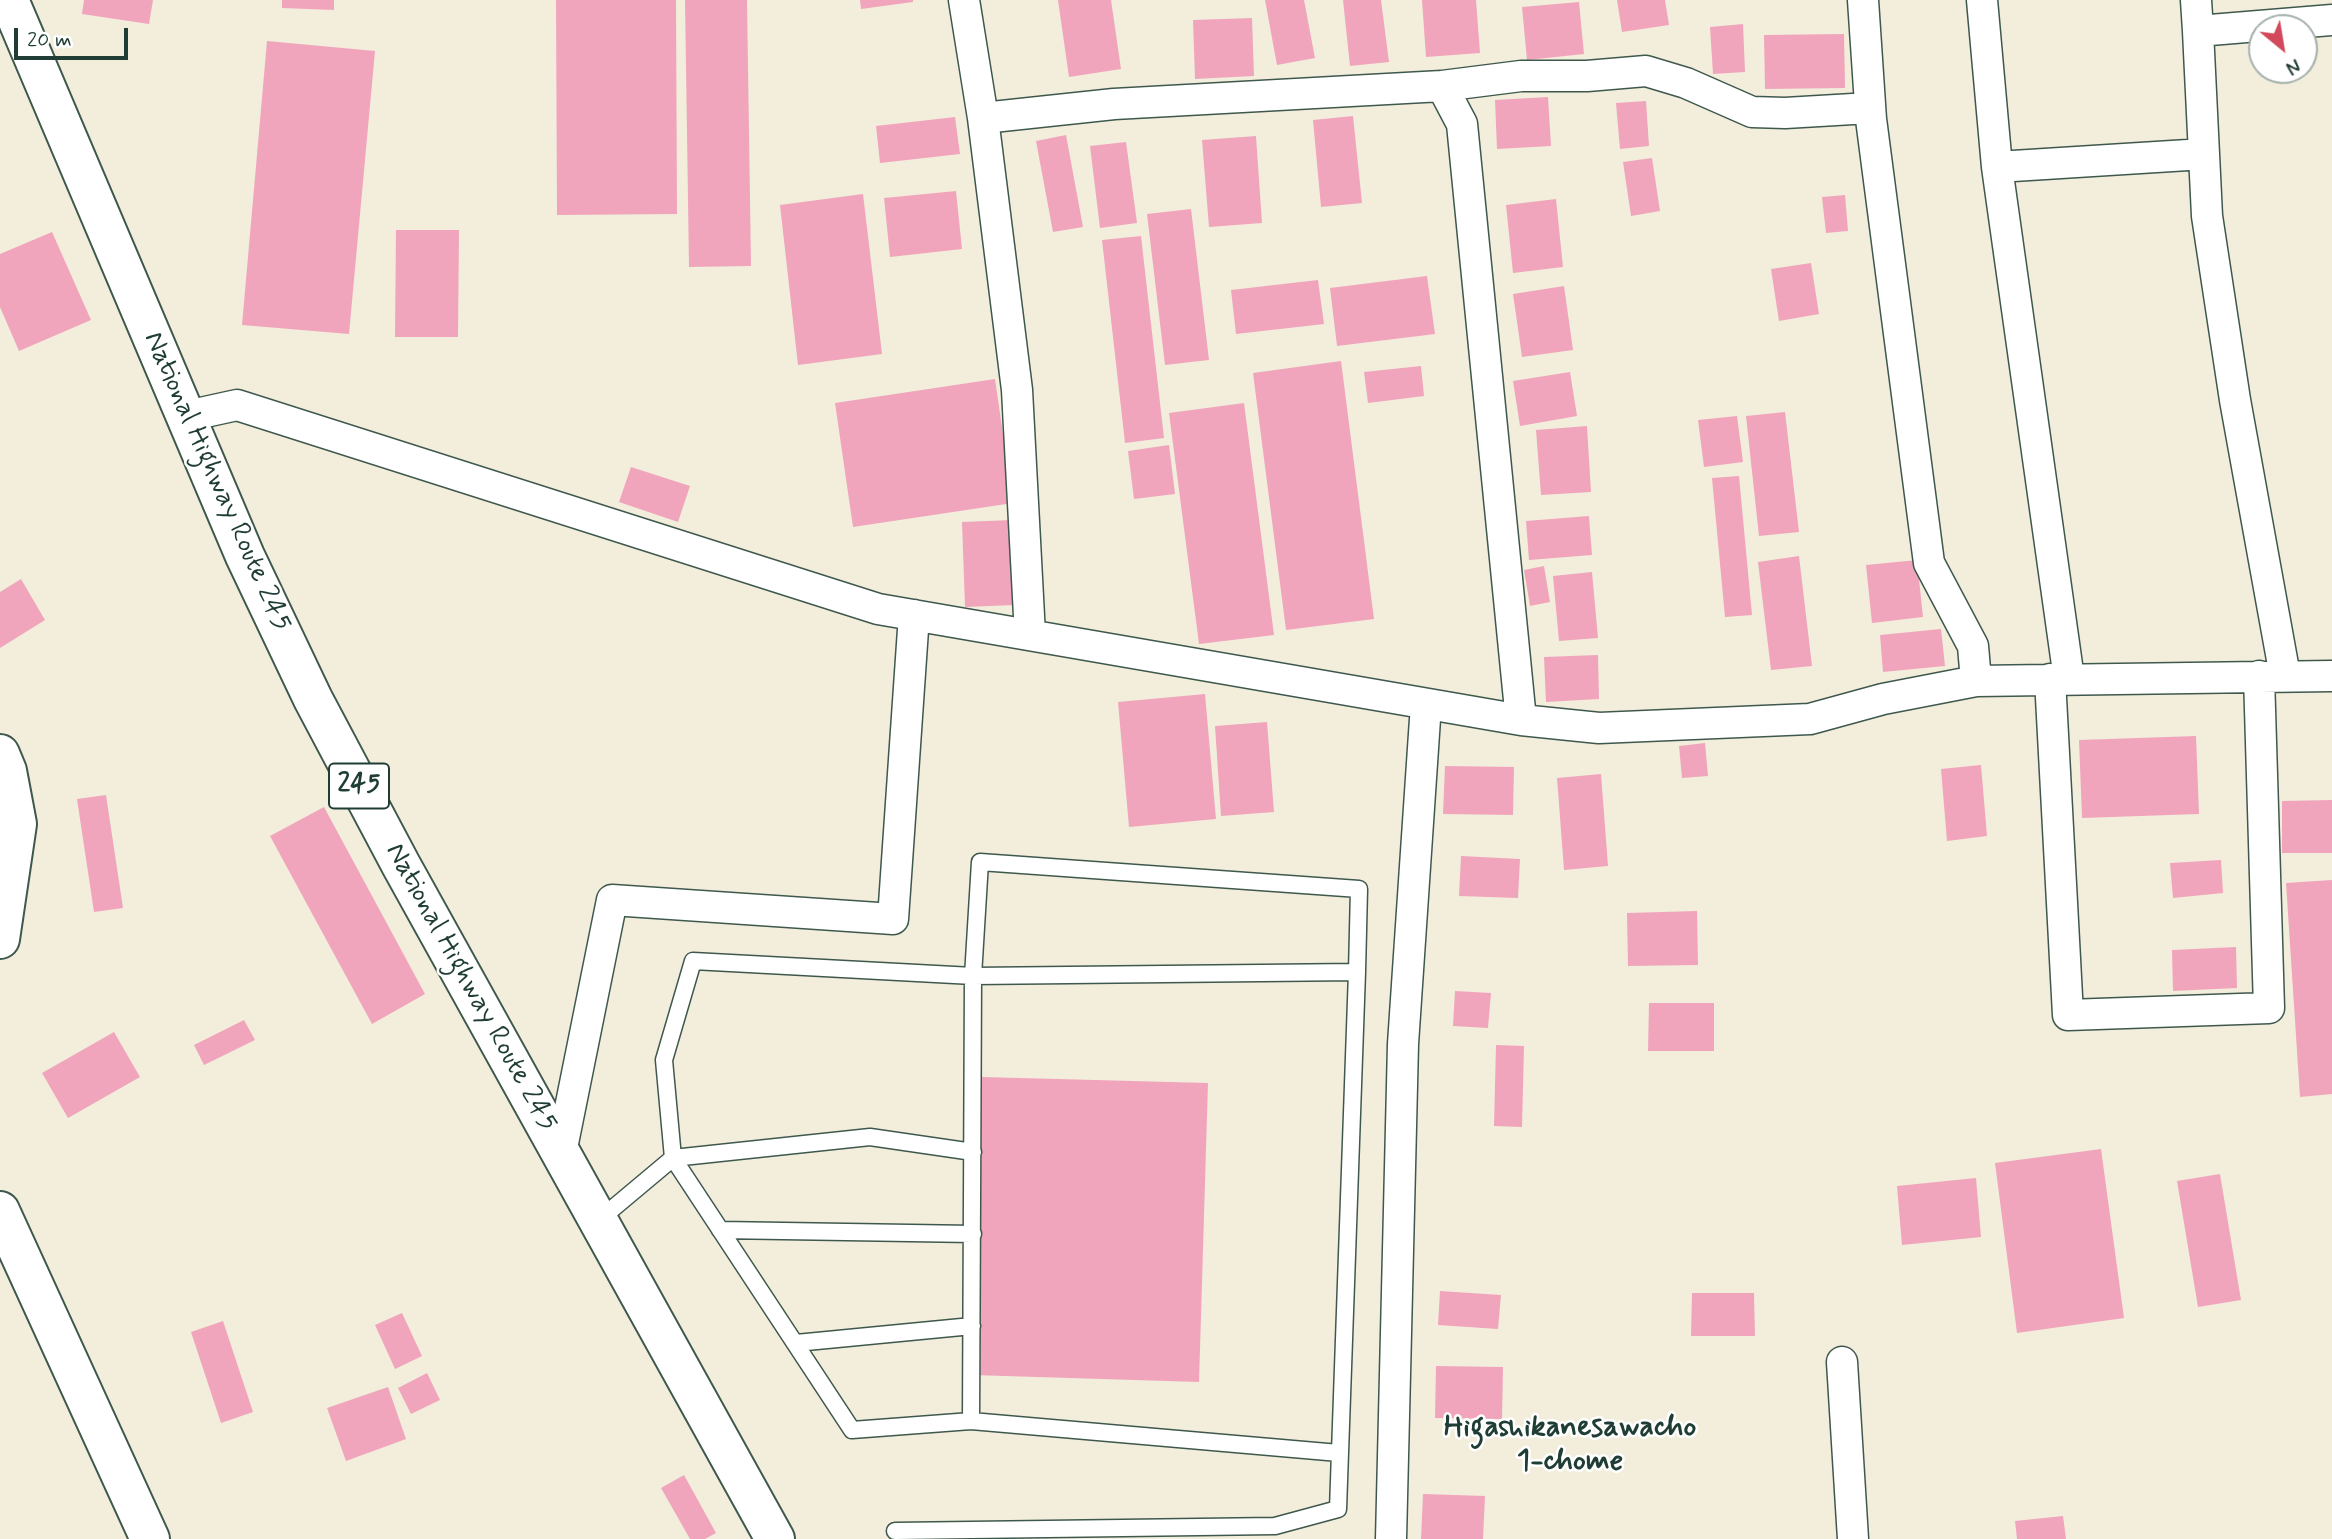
<!DOCTYPE html>
<style>
body{margin:0}
#map{position:relative;width:2332px;height:1539px;overflow:hidden;background:#f2eedb;font-family:Mynerve,sans-serif}
canvas{display:block}
.north{position:absolute;left:2248px;top:14px;width:70px;height:70px;box-sizing:border-box;background:#fff;border:2px solid #a5b1ae;border-radius:50%;rotate:150deg;font-size:19px;font-weight:700;line-height:28px;text-align:center;color:#1f3d34}
.north::after{content:'';display:block;margin:auto;width:24px;height:32px;background:#d1495b;clip-path:polygon(50% 0,100% 100%,50% 72%,0 100%)}
.scale{position:absolute;left:14px;top:28px;width:114px;height:32px;box-sizing:border-box;border:4px solid #1f3d34;border-top:0;padding-left:9px;font-size:21px;line-height:24px;white-space:nowrap;color:#1f3d34;-webkit-text-stroke:5px #fff;paint-order:stroke}
</style>
<div id="map">
<canvas width="2332" height="1539"></canvas>
<div class="north">N</div>
<div class="scale">20 m</div>
</div>
<script>
const ctx = document.querySelector('canvas').getContext('2d');
ctx.lineJoin = 'round';
function fillPath(path, color) { ctx.fillStyle = color; ctx.fill(path, 'evenodd'); }
function stroke(path, color, width, dash) { ctx.strokeStyle = color; ctx.lineWidth = width; ctx.lineCap = dash ? 'butt' : 'round'; ctx.setLineDash(dash || []); ctx.stroke(path); }
function label(font, color, halo, rows, align = 'center') {
  ctx.font = font + ' Mynerve,sans-serif'; ctx.lineWidth = 5; ctx.setLineDash([]); ctx.textBaseline = 'middle'; ctx.strokeStyle = halo; ctx.fillStyle = color; for (const [text, x, y, turn = 0] of rows) {
    ctx.save(); ctx.translate(x, y); ctx.rotate((+turn || 0) * Math.PI / 180); ctx.textAlign = isNaN(turn) ? turn : align; if (halo) ctx.strokeText(text, 0, 0); ctx.fillText(text, 0, 0); ctx.restore();
  }
}
fillPath(new Path2D(`
 M 84,0 L 153,0 L 149,24 L 82,14 Z
 M 282,0 L 334,0 L 334,10 L 282,8 Z
 M 556,0 L 676,0 L 677,214 L 557,215 Z
 M 685,0 L 747,0 L 751,266 L 689,267 Z
 M 860,0 L 913,0 L 913,2 L 861,9 Z
 M 1058,0 L 1111,0 L 1121,69 L 1069,77 Z
 M 1265,0 L 1304,0 L 1315,58 L 1277,65 Z
 M 1343,0 L 1381,0 L 1389,62 L 1350,66 Z
 M 1422,0 L 1476,0 L 1480,53 L 1426,57 Z
 M 1617,0 L 1665,0 L 1669,25 L 1622,32 Z
 M 1579,2 L 1584,54 L 1527,60 L 1522,7 Z
 M 1252,18 L 1254,76 L 1195,79 L 1193,20 Z
 M 1743,24 L 1745,72 L 1713,74 L 1710,27 Z
 M 1844,34 L 1845,88 L 1765,89 L 1764,35 Z
 M 267,41 L 375,51 L 349,334 L 242,325 Z
 M 1548,97 L 1551,146 L 1497,149 L 1495,100 Z
 M 1646,101 L 1649,146 L 1620,149 L 1616,103 Z
 M 1353,116 L 1362,203 L 1321,207 L 1313,120 Z
 M 955,117 L 960,154 L 880,163 L 876,126 Z
 M 1066,135 L 1083,227 L 1053,232 L 1036,141 Z
 M 1256,136 L 1262,223 L 1209,227 L 1202,140 Z
 M 1126,142 L 1137,223 L 1100,228 L 1090,146 Z
 M 1652,158 L 1660,211 L 1631,216 L 1623,162 Z
 M 956,191 L 962,249 L 890,257 L 884,198 Z
 M 863,194 L 882,354 L 798,365 L 780,205 Z
 M 1845,195 L 1848,231 L 1826,233 L 1822,197 Z
 M 1556,199 L 1563,267 L 1513,273 L 1506,205 Z
 M 1191,209 L 1209,360 L 1165,365 L 1147,214 Z
 M 396,230 L 459,230 L 458,337 L 395,337 Z
 M 52,232 L 91,320 L 19,351 L 0,307 L 0,254 Z
 M 1141,236 L 1164,438 L 1125,443 L 1102,240 Z
 M 1811,263 L 1819,314 L 1779,321 L 1771,269 Z
 M 1427,276 L 1435,334 L 1337,346 L 1330,288 Z
 M 1318,280 L 1324,324 L 1236,334 L 1231,290 Z
 M 1564,286 L 1573,350 L 1522,357 L 1513,294 Z
 M 1341,361 L 1374,619 L 1286,630 L 1253,373 Z
 M 1421,366 L 1424,396 L 1368,403 L 1364,372 Z
 M 1570,372 L 1577,416 L 1520,426 L 1513,381 Z
 M 995,379 L 1013,503 L 853,527 L 835,403 Z
 M 1244,403 L 1274,635 L 1199,644 L 1169,413 Z
 M 1785,412 L 1799,532 L 1759,536 L 1746,416 Z
 M 1737,416 L 1743,462 L 1704,467 L 1698,420 Z
 M 1587,426 L 1591,492 L 1541,495 L 1536,430 Z
 M 1169,445 L 1175,494 L 1134,499 L 1128,451 Z
 M 631,467 L 690,486 L 678,522 L 619,502 Z
 M 1739,476 L 1752,615 L 1725,617 L 1712,478 Z
 M 1589,516 L 1592,555 L 1529,560 L 1526,521 Z
 M 1012,520 L 1015,605 L 965,607 L 962,522 Z
 M 1799,556 L 1812,666 L 1771,670 L 1758,562 Z
 M 1917,560 L 1923,617 L 1872,623 L 1866,565 Z
 M 1544,566 L 1550,602 L 1530,606 L 1524,570 Z
 M 1592,572 L 1598,638 L 1559,641 L 1553,576 Z
 M 21,579 L 45,620 L 0,648 L 0,592 Z
 M 1941,629 L 1945,666 L 1883,672 L 1880,635 Z
 M 1598,655 L 1599,699 L 1546,702 L 1544,657 Z
 M 1205,694 L 1216,819 L 1129,827 L 1118,702 Z
 M 1267,722 L 1274,812 L 1221,816 L 1215,726 Z
 M 2196,736 L 2199,814 L 2082,818 L 2079,740 Z
 M 1705,743 L 1708,776 L 1682,778 L 1679,746 Z
 M 1981,765 L 1987,836 L 1947,841 L 1941,769 Z
 M 1445,766 L 1514,767 L 1513,815 L 1443,814 Z
 M 1601,774 L 1608,866 L 1564,870 L 1557,778 Z
 M 106,795 L 123,908 L 94,912 L 77,799 Z
 M 2332,800 L 2332,853 L 2282,853 L 2282,801 Z
 M 324,807 L 425,994 L 372,1024 L 270,836 Z
 M 1461,856 L 1520,859 L 1518,898 L 1459,896 Z
 M 2221,860 L 2223,893 L 2173,898 L 2170,863 Z
 M 2332,880 L 2332,1094 L 2300,1097 L 2286,883 Z
 M 1697,911 L 1698,965 L 1628,966 L 1627,913 Z
 M 2236,947 L 2237,988 L 2173,991 L 2172,950 Z
 M 1455,991 L 1491,993 L 1488,1028 L 1453,1026 Z
 M 1649,1003 L 1714,1003 L 1714,1051 L 1648,1051 Z
 M 244,1020 L 255,1040 L 204,1065 L 194,1045 Z
 M 114,1032 L 140,1077 L 68,1118 L 42,1073 Z
 M 1496,1045 L 1524,1046 L 1522,1127 L 1494,1126 Z
 M 982,1077 L 1208,1083 L 1199,1382 L 972,1375 Z
 M 2101,1149 L 2124,1318 L 2017,1333 L 1995,1163 Z
 M 2220,1174 L 2241,1300 L 2198,1307 L 2177,1181 Z
 M 1976,1178 L 1981,1237 L 1902,1245 L 1897,1186 Z
 M 1440,1291 L 1501,1295 L 1498,1329 L 1438,1325 Z
 M 1692,1293 L 1754,1293 L 1755,1336 L 1691,1336 Z
 M 402,1313 L 422,1356 L 395,1369 L 375,1325 Z
 M 223,1321 L 253,1412 L 221,1423 L 191,1332 Z
 M 1436,1366 L 1503,1367 L 1502,1419 L 1435,1418 Z
 M 427,1373 L 440,1400 L 411,1414 L 398,1388 Z
 M 388,1387 L 406,1439 L 346,1461 L 327,1408 Z
 M 684,1475 L 716,1533 L 705,1539 L 690,1539 L 661,1488 Z
 M 1423,1494 L 1485,1496 L 1483,1539 L 1421,1539 Z
 M 2063,1516 L 2066,1539 L 2017,1539 L 2015,1521 Z`), '#f0a5bd');
const lane = new Path2D(`
 M 599,1220 L 673,1158 L 870,1137 L 973,1152
 M 720,1230 L 973,1234
 M 796,1343 L 972,1326
 M 971,1421 L 1339,1453
 M 895,1531 L 1275,1526 L 1338,1509 L 1357,972 L 1359,889 L 980,862 L 973,976 L 971,1421 L 852,1430 L 673,1158 L 664,1060 L 693,961 L 973,976 L 1357,972`);
const street = new Path2D(`
 M 964,0 L 983,118 L 1114,104 L 1442,86 L 1462,124 L 1521,720
 M 1863,0 L 1871,119 L 1929,563 L 1973,646 L 1976,681
 M 1982,0 L 1997,167 L 2204,154
 M 2196,0 L 2198,31
 M 1442,86 L 1521,76 L 1587,76 L 1646,71 L 1686,83 L 1752,112 L 1785,113 L 1870,108
 M 983,118 L 1017,390 L 1030,635
 M 1997,167 L 2069,679
 M 187,416 L 237,405 L 878,609 L 1521,720 L 1599,728 L 1810,719 L 1883,699 L 1976,681 L 2332,676
 M 2285,676 L 2235,400 L 2207,216 L 2198,31 L 2332,20
 M 2050,679 L 2068,1015 L 2269,1008 L 2259,676
 M 561,1153 L 612,900 L 893,919 L 914,615
 M 1842,1362 L 1853,1539
 M 1391,1539 L 1403,1044 L 1426,704`);
const secondary = new Path2D(`
 M 0,754 L 7,771 L 17,824 L 0,939
 M 0,1211 L 150,1539`);
const highway = new Path2D(`
 M 9,0 L 245,556 L 313,699 L 401,865 L 775,1539`);
stroke(lane, '#3f584d', 19);
stroke(street, '#3f584d', 33);
stroke(secondary, '#3f584d', 42);
stroke(highway, '#3f584d', 42);
stroke(lane, '#fff', 16);
stroke(street, '#fff', 30);
stroke(secondary, '#fff', 38);
stroke(highway, '#fff', 38);
for (const [x, y, w] of [
 [359,786,60]
]) { const box = new Path2D(); box.roundRect(x - w / 2, y - 22.5, w, 45, 5); ctx.fillStyle = '#fff'; ctx.fill(box); stroke(box, '#1f3d34', 2); }
label('bold 26px', '#1f3d34', null, [
 ["245",359,786]
]);
label('28px', '#1f3d34', '#fff', [
 ["National Highway Route 245",216,482,66],
 ["National Highway Route 245",470,988,61]
]);
label('bold 30px', '#1f3d34', '#fff', [
 ["Higashikanesawacho",1570,1429],
 ["1-chome",1570,1463]
]);
</script>
